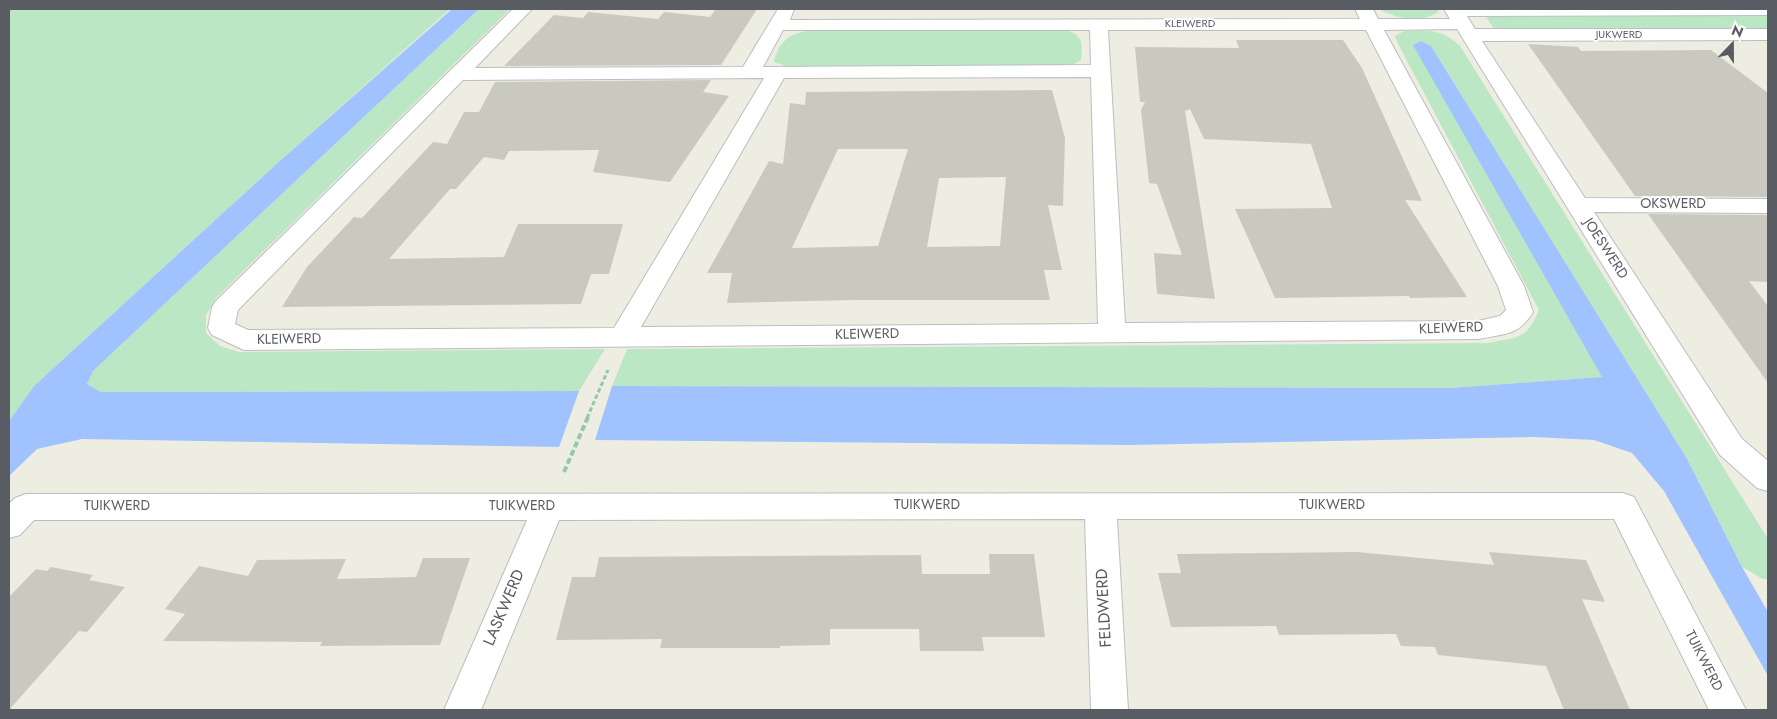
<!DOCTYPE html>
<style>
body{margin:0}
#map{position:relative;width:1777px;height:719px;overflow:hidden;background:#eeede1;font-family:Jost,sans-serif}
canvas{display:block}
.frame{position:absolute;inset:0;border:10px solid #5a5c63;pointer-events:none}
.north{position:absolute;left:1707px;top:20px;width:50px;height:50px;-webkit-text-stroke:4px #fff;paint-order:stroke;rotate:22deg;font-size:14px;font-weight:700;line-height:20px;text-align:center;color:#5a5c63}
.north::after{content:'';display:block;margin:auto;width:18px;height:22px;background:#5a5c63;clip-path:polygon(50% 0,100% 100%,50% 72%,0 100%)}
</style>
<div id="map">
<canvas width="1777" height="719"></canvas>
<div class="frame"></div>
<div class="north">N</div>
</div>
<script>
const ctx = document.querySelector('canvas').getContext('2d');
ctx.lineJoin = 'round';
function fillPath(path, color) { ctx.fillStyle = color; ctx.fill(path, 'evenodd'); }
function stroke(path, color, width, dash) { ctx.strokeStyle = color; ctx.lineWidth = width; ctx.lineCap = dash ? 'butt' : 'round'; ctx.setLineDash(dash || []); ctx.stroke(path); }
function label(font, color, halo, rows, align = 'center') {
  ctx.font = font + ' Jost,sans-serif'; ctx.lineWidth = 4; ctx.setLineDash([]); ctx.textBaseline = 'middle'; ctx.strokeStyle = halo; ctx.fillStyle = color; for (const [text, x, y, turn = 0] of rows) {
    ctx.save(); ctx.translate(x, y); ctx.rotate((+turn || 0) * Math.PI / 180); ctx.textAlign = isNaN(turn) ? turn : align; if (halo) ctx.strokeText(text, 0, 0); ctx.fillText(text, 0, 0); ctx.restore();
  }
}
fillPath(new Path2D(`
 M 9,9 L 450,9 L 282,159 L 34,386 L 9,421 Z
 M 479,9 L 510,9 L 217,297 L 206,315 L 206,333 L 220,346 L 239,352 L 605,349 L 579,391 L 101,392 L 87,384 L 93,371 Z
 M 1379,9 L 1438,9 L 1438,12 C 1423,23 1395,19 1379,9 Z
 M 1768,15 L 1768,28 L 1494,29 L 1486,17 Z
 M 1066,30 C 1083,35 1083,44 1081,60 L 1074,64 L 1063,66 L 795,69 L 774,62 C 778,43 789,33 808,31 Z
 M 1404,31 C 1428,30 1442,29 1460,46 L 1768,539 L 1768,579 L 1763,579 L 1742,567 L 1686,457 L 1431,46 L 1421,41 L 1414,45 L 1603,377 L 1451,388 L 612,386 L 627,349 L 1488,343 C 1519,337 1526,340 1539,310 L 1398,44 L 1395,36 Z`), '#bce7c5');
fillPath(new Path2D(`
 M 452,9 L 479,9 L 93,371 L 87,384 L 101,392 L 579,391 L 559,447 L 82,439 L 37,449 L 9,476 L 9,421 L 34,386 L 282,159 Z
 M 1421,41 L 1431,46 L 1686,457 L 1742,567 L 1768,612 L 1768,676 L 1664,491 L 1632,453 L 1594,440 L 1534,437 L 1130,445 L 595,440 L 612,386 L 1450,388 L 1602,377 L 1413,45 Z`), '#a0c2ff');
fillPath(new Path2D(`
 M 716,9 L 757,9 L 721,65 L 504,66 L 554,15 L 583,18 L 588,12 L 658,19 L 664,12 L 710,17 Z
 M 1236,40 L 1343,40 L 1362,68 L 1422,201 L 1405,200 L 1467,297 L 1410,298 L 1409,296 L 1275,298 L 1235,209 L 1332,208 L 1311,144 L 1204,139 L 1190,109 L 1185,111 L 1215,299 L 1157,294 L 1154,253 L 1182,255 L 1157,184 L 1149,183 L 1141,110 L 1145,102 L 1140,102 L 1135,47 L 1239,48 Z
 M 1528,44 L 1578,47 L 1581,51 L 1711,50 L 1768,93 L 1768,197 L 1635,196 Z
 M 711,80 L 703,92 L 729,96 L 670,182 L 593,172 L 599,150 L 509,151 L 504,160 L 484,157 L 456,189 L 450,189 L 389,259 L 504,257 L 518,224 L 623,224 L 609,274 L 591,274 L 581,304 L 282,307 L 307,267 L 354,217 L 362,218 L 433,142 L 447,144 L 464,112 L 479,112 L 495,82 Z
 M 1052,90 L 1065,138 L 1063,206 L 1048,205 L 1062,270 L 1044,270 L 1050,300 L 853,300 L 727,303 L 732,273 L 707,273 L 769,161 L 783,164 L 790,103 L 805,105 L 806,92 ZM 838,149 L 908,149 L 878,246 L 792,248 ZM 1006,177 L 1000,246 L 927,247 L 939,178 Z
 M 1648,214 L 1768,215 L 1768,282 L 1749,281 L 1768,306 L 1768,383 Z
 M 1357,552 L 1494,565 L 1489,552 L 1586,560 L 1605,602 L 1582,599 L 1630,710 L 1564,710 L 1546,666 L 1438,655 L 1435,647 L 1401,646 L 1396,634 L 1279,635 L 1276,626 L 1171,627 L 1158,573 L 1181,573 L 1177,554 Z
 M 989,554 L 1034,554 L 1045,637 L 982,637 L 984,651 L 920,651 L 919,629 L 830,629 L 830,645 L 780,646 L 780,648 L 660,648 L 662,639 L 556,640 L 572,577 L 595,577 L 599,557 L 921,555 L 922,574 L 990,574 Z
 M 423,558 L 470,558 L 440,645 L 320,646 L 322,642 L 163,641 L 185,614 L 165,609 L 199,566 L 248,576 L 257,560 L 346,559 L 337,579 L 416,577 Z
 M 51,567 L 93,575 L 89,580 L 125,587 L 87,632 L 79,631 L 9,710 L 9,597 L 36,569 L 47,571 Z`), '#cac9c0');
const street = new Path2D(`
 M 513,9 L 532,9 L 475,68 L 743,67 L 778,9 L 794,9 L 790,20 L 1360,19 L 1355,9 L 1373,9 L 1378,19 L 1450,19 L 1444,9 L 1768,9 L 1768,15 L 1467,16 L 1475,29 L 1768,29 L 1768,40 L 1482,41 L 1585,198 L 1768,199 L 1768,213 L 1594,212 L 1742,439 L 1768,461 L 1768,491 L 1757,488 L 1720,455 L 1457,29 L 1384,30 L 1524,286 L 1533,312 C 1519,336 1503,334 1478,339 L 244,350 L 212,335 L 208,328 L 212,307 L 216,301 ZM 783,30 L 1090,30 L 1091,65 L 763,67 ZM 1108,30 L 1366,30 L 1498,286 L 1506,310 L 1500,316 L 1478,321 L 1125,323 ZM 1091,77 L 1098,324 L 641,327 L 784,78 ZM 764,78 L 614,328 L 248,330 L 235,324 L 238,310 L 463,80 Z
 M 1623,493 L 1634,497 L 1746,710 L 1709,710 L 1614,519 L 1117,519 L 1128,710 L 1091,710 L 1085,519 L 559,520 L 481,710 L 444,710 L 527,520 L 34,520 L 20,535 L 9,538 L 9,504 L 15,498 L 26,494 Z`);
stroke(street, '#bcbdc3', 2);
stroke(new Path2D(`
 M 587,418 L 608,370`), '#94c8ae', 3, [4.5, 2.5]);
stroke(new Path2D(`
 M 564,472 L 588,417`), '#94c8ae', 4, [6, 3]);
fillPath(street, '#fff');
label('11px', '#5a5c63', '#fff', [
 ["KLEIWERD",1190,24],
 ["JUKWERD",1619,35]
]);
label('14px', '#5a5c63', '#fff', [
 ["OKSWERD",1673,205],
 ["JOESWERD",1605,249,57],
 ["KLEIWERD",1451,329,-2],
 ["KLEIWERD",867,335,-1],
 ["KLEIWERD",289,340,-1],
 ["TUIKWERD",927,506],
 ["TUIKWERD",1332,506],
 ["TUIKWERD",117,507],
 ["TUIKWERD",522,507],
 ["TUIKWERD",1703,661,63]
]);
label('16px', '#5a5c63', '#fff', [
 ["LASKWERD",505,608,-67],
 ["FELDWERD",1105,608,-93]
]);
</script>
